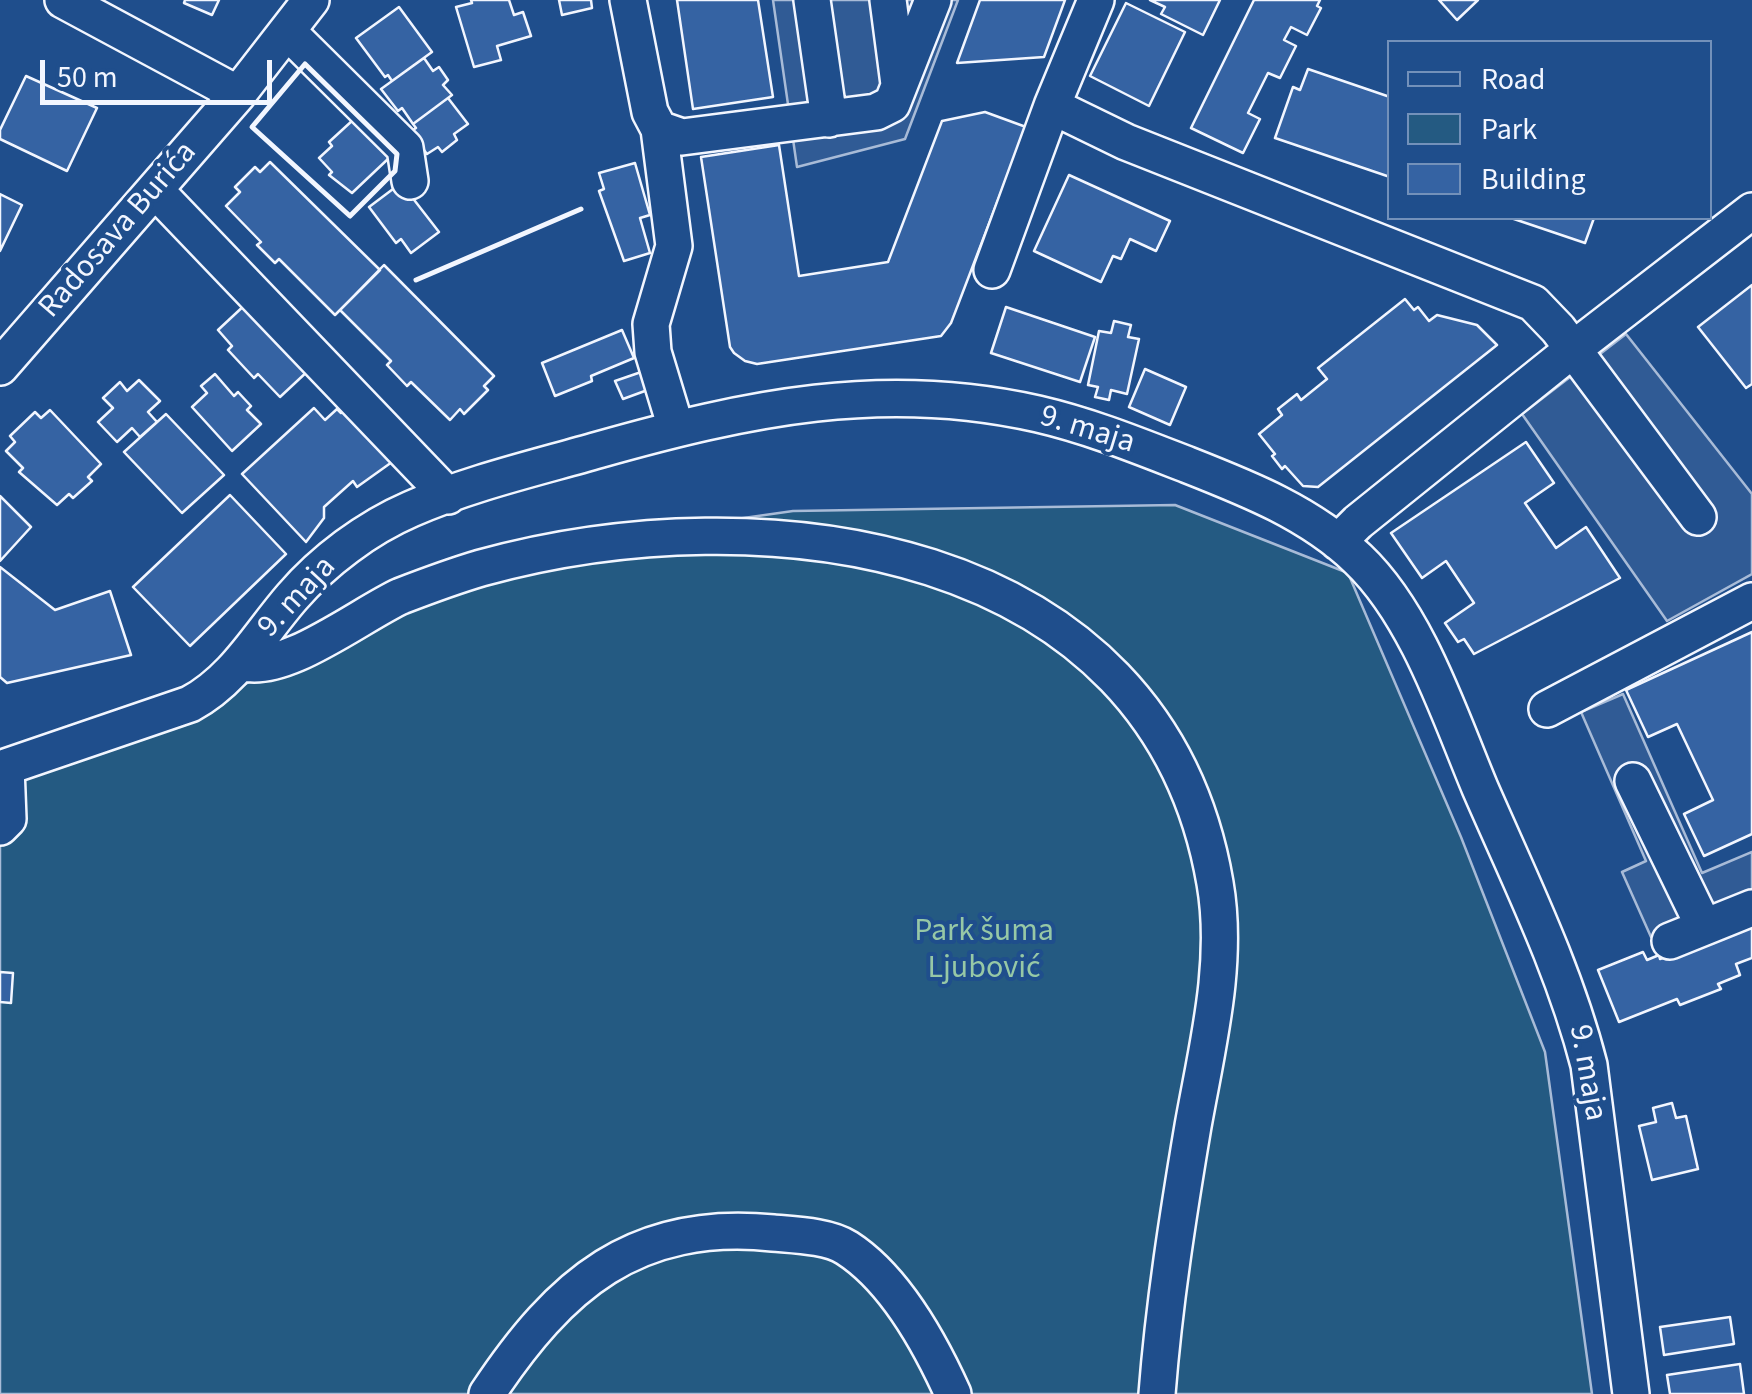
<!DOCTYPE html>
<meta charset="utf-8">
<style>
body{margin:0}
#map{position:relative;width:1752px;height:1394px;overflow:hidden;background:#1f4e8c;font-family:"Source Sans 3",sans-serif}
canvas{display:block}
.legend{position:absolute;left:1387px;top:40px;width:325px;height:180px;box-sizing:border-box;background:#1f4e8c;border:2px solid #7391ba;margin:0;padding:12px 18px;list-style:none;font-size:30px;color:#f2f6ff}
.legend li{display:flex;align-items:center;gap:20px;height:50px}
.legend b{width:50px;border:2px solid #7391ba}
.scale{position:absolute;left:40px;top:60px;width:232px;height:45px;box-sizing:border-box;border:5px solid #f2f6ff;border-top:0;padding-left:12px;font-size:30px;line-height:35px;white-space:nowrap;color:#f2f6ff;-webkit-text-stroke:8px #1f4e8c;paint-order:stroke}
</style>
<div id="map">
<canvas width="1752" height="1394"></canvas>
<ul class="legend">
<li><b style="height:12px;background:#1f4e8c"></b>Road</li>
<li><b style="height:28px;background:#245a82"></b>Park</li>
<li><b style="height:28px;background:#3563a3"></b>Building</li>
</ul>
<div class="scale">50 m</div>
</div>
<script>
const ctx = document.querySelector('canvas').getContext('2d');
ctx.lineJoin = 'round';
function fillPath(path, color) { ctx.fillStyle = color; ctx.fill(path, 'evenodd'); }
function stroke(path, color, width, dash) { ctx.strokeStyle = color; ctx.lineWidth = width; ctx.lineCap = dash ? 'butt' : 'round'; ctx.setLineDash(dash || []); ctx.stroke(path); }
function label(font, color, halo, rows, align = 'center') {
  ctx.font = font + ' "Source Sans 3",sans-serif'; ctx.lineWidth = 8; ctx.setLineDash([]); ctx.textBaseline = 'middle'; ctx.strokeStyle = halo; ctx.fillStyle = color; for (const [text, x, y, turn = 0] of rows) {
    ctx.save(); ctx.translate(x, y); ctx.rotate((+turn || 0) * Math.PI / 180); ctx.textAlign = isNaN(turn) ? turn : align; if (halo) ctx.strokeText(text, 0, 0); ctx.fillText(text, 0, 0); ctx.restore();
  }
}
const green = new Path2D(`
 M 1175,505 L 1348,573 L 1461,837 L 1545,1052 L 1592,1394 L 0,1394 L 0,779 L 186,715 L 497,553 L 793,511 Z`);
fillPath(green, '#245a82');
stroke(green, '#a8bbd7', 2.5);
const parking = new Path2D(`
 M 773,0 L 958,0 L 905,139 L 797,167 Z
 M 1626,334 L 1752,494 L 1752,574 L 1667,621 L 1522,414 Z
 M 1623,694 L 1702,873 L 1752,852 L 1752,892 L 1651,937 L 1622,872 L 1646,861 L 1581,712 Z`);
fillPath(parking, '#305b95');
stroke(parking, '#a8bbd7', 2.5);
const building = new Path2D(`
 M 185,0 L 219,0 L 212,15 L 184,3 Z
 M 471,0 L 509,0 L 514,15 L 523,12 L 531,36 L 497,46 L 501,60 L 474,67 L 456,7 L 472,3 Z
 M 559,0 L 591,0 L 592,8 L 562,15 Z
 M 677,0 L 758,0 L 773,97 L 693,109 Z
 M 980,0 L 1065,0 L 1044,57 L 957,63 Z
 M 1150,0 L 1220,0 L 1203,35 L 1161,14 L 1165,7 Z
 M 1254,0 L 1320,0 L 1317,6 L 1321,8 L 1307,35 L 1291,27 L 1284,40 L 1296,46 L 1280,78 L 1268,73 L 1248,113 L 1260,119 L 1243,153 L 1191,128 Z
 M 1439,0 L 1478,0 L 1457,20 Z
 M 1126,3 L 1185,32 L 1149,106 L 1090,76 Z
 M 399,7 L 432,52 L 392,81 L 388,75 L 385,77 L 356,38 Z
 M 424,58 L 433,71 L 439,67 L 448,80 L 443,85 L 452,95 L 413,124 L 402,108 L 398,111 L 381,89 Z
 M 1308,69 L 1390,97 L 1390,177 L 1275,138 L 1293,87 L 1300,90 Z
 M 26,76 L 97,108 L 67,171 L 0,139 L 0,130 Z
 M 448,98 L 468,124 L 454,134 L 457,140 L 442,152 L 438,147 L 427,154 L 410,132 L 416,128 L 413,124 Z
 M 985,112 L 1026,127 L 951,323 L 941,336 L 757,364 L 745,361 L 734,353 L 730,347 L 701,157 L 779,145 L 799,276 L 888,262 L 942,121 Z
 M 353,120 L 389,158 L 352,193 L 329,175 L 332,172 L 319,158 L 332,146 L 329,142 Z
 M 270,162 L 380,270 L 335,315 L 279,259 L 275,263 L 257,245 L 261,242 L 226,206 L 240,192 L 235,187 L 255,167 L 260,172 Z
 M 635,163 L 650,215 L 640,218 L 650,253 L 624,261 L 599,191 L 604,189 L 599,173 Z
 M 1069,175 L 1170,221 L 1156,251 L 1130,239 L 1121,259 L 1113,256 L 1101,282 L 1034,251 Z
 M 401,183 L 439,232 L 411,253 L 401,239 L 396,243 L 369,207 Z
 M 0,194 L 22,205 L 0,251 Z
 M 1511,218 L 1594,218 L 1585,243 Z
 M 384,265 L 494,376 L 484,386 L 488,390 L 464,414 L 460,409 L 450,420 L 411,382 L 407,386 L 387,365 L 391,361 L 340,310 Z
 M 1752,285 L 1752,384 L 1746,388 L 1698,327 Z
 M 1405,299 L 1414,310 L 1418,307 L 1429,321 L 1437,315 L 1477,325 L 1497,345 L 1318,487 L 1303,486 L 1285,466 L 1282,469 L 1272,456 L 1275,454 L 1259,434 L 1282,415 L 1278,409 L 1297,394 L 1301,400 L 1327,379 L 1318,368 Z
 M 248,302 L 310,369 L 280,397 L 258,374 L 254,378 L 228,350 L 232,346 L 218,330 Z
 M 1006,307 L 1095,337 L 1080,382 L 991,353 Z
 M 1114,321 L 1131,325 L 1128,337 L 1139,339 L 1127,394 L 1111,390 L 1109,400 L 1095,397 L 1098,387 L 1088,385 L 1099,331 L 1111,333 Z
 M 622,330 L 634,358 L 591,376 L 592,381 L 555,396 L 542,363 Z
 M 1145,369 L 1186,387 L 1170,425 L 1129,407 Z
 M 647,370 L 653,388 L 623,399 L 615,381 Z
 M 215,374 L 234,396 L 238,392 L 251,406 L 247,410 L 261,424 L 232,451 L 192,407 L 207,393 L 201,386 Z
 M 139,380 L 160,401 L 148,412 L 157,422 L 140,437 L 132,428 L 117,442 L 98,422 L 113,408 L 103,398 L 120,382 L 127,391 Z
 M 351,404 L 399,457 L 357,487 L 353,481 L 324,507 L 324,518 L 306,542 L 242,474 L 314,408 L 325,420 L 337,409 L 341,413 Z
 M 50,410 L 101,464 L 88,477 L 92,481 L 73,498 L 69,494 L 57,505 L 19,472 L 23,468 L 6,451 L 15,442 L 10,436 L 35,412 L 41,418 Z
 M 166,414 L 224,475 L 182,513 L 124,452 Z
 M 1526,442 L 1554,483 L 1525,503 L 1556,548 L 1586,527 L 1620,578 L 1474,654 L 1464,639 L 1458,642 L 1445,623 L 1474,603 L 1446,561 L 1422,578 L 1391,533 Z
 M 230,495 L 286,554 L 190,646 L 133,587 Z
 M 0,496 L 31,527 L 0,561 Z
 M 0,567 L 55,610 L 110,591 L 131,655 L 7,683 L 0,677 Z
 M 1752,632 L 1752,834 L 1704,856 L 1684,814 L 1713,800 L 1677,724 L 1648,737 L 1626,690 Z
 M 1752,923 L 1752,958 L 1736,964 L 1740,975 L 1718,984 L 1721,989 L 1680,1005 L 1677,999 L 1619,1022 L 1598,970 L 1643,952 L 1647,960 L 1659,955 L 1660,959 Z
 M 0,972 L 13,973 L 11,1003 L 0,1002 Z
 M 1672,1103 L 1676,1118 L 1686,1116 L 1698,1169 L 1652,1180 L 1639,1126 L 1656,1122 L 1653,1108 Z
 M 1730,1317 L 1734,1344 L 1664,1355 L 1660,1327 Z
 M 1740,1364 L 1744,1394 L 1670,1394 L 1667,1375 Z`);
fillPath(building, '#3563a3');
stroke(building, '#f2f6ff', 2.5);
const minor = new Path2D(`
 M 63,0 L 238,94
 M 628,0 L 650,112 L 659,129 L 682,137 L 876,112 L 892,104 L 933,0
 M 812,0 L 829,119
 M 888,0 L 899,84
 M 1096,0 L 1052,106 L 1126,142 L 1533,303 L 1558,329 L 1698,517
 M 287,31 L 405,148 L 410,181
 M 659,129 L 674,246 L 651,324 L 653,352 L 676,428
 M 155,190 L 448,496
 M 992,270 L 1052,106
 M 0,367 L 238,94 L 311,0
 M 1338,542 L 1358,522 L 1572,350 L 1752,211
 M 241,662 C 283,676 361,614 401,596 C 427,586 454,576 481,568 C 760,491 1156,538 1215,883 C 1229,963 1207,1047 1193,1126 C 1178,1215 1164,1304 1157,1394
 M 1547,709 L 1752,601
 M 0,769 L 190,704 C 235,680 259,635 292,597 C 323,561 367,528 411,509 C 470,483 535,468 598,450 C 747,408 883,379 1038,414 C 1090,426 1139,446 1188,465 C 1249,489 1310,513 1358,559 C 1417,615 1449,714 1480,788 C 1520,880 1564,968 1589,1065 L 1631,1394
 M 1633,781 L 1704,927
 M 0,827 L 8,819 L 6,767
 M 1670,941 L 1752,908
 M 487,1394 C 560,1284 635,1219 773,1233 C 795,1235 829,1236 847,1248 C 895,1279 930,1343 953,1394`);
stroke(minor, '#f2f6ff', 40);
stroke(minor, '#1f4e8c', 35);
stroke(new Path2D(`
 M 305,64 L 397,154 L 395,171 L 350,216 L 252,127 Z
 M 416,280 L 581,209`), '#f2f6ff', 5);
label('32px', '#f2f6ff', '#1f4e8c', [
 ["Radosava Burića",119,231,-49],
 ["9. maja",1087,431,17],
 ["9. maja",298,598,-47],
 ["9. maja",1586,1073,80]
]);
label('32px', '#97c8a6', '#1f4e8c', [
 ["Park šuma",984,933],
 ["Ljubović",984,970]
]);
</script>
